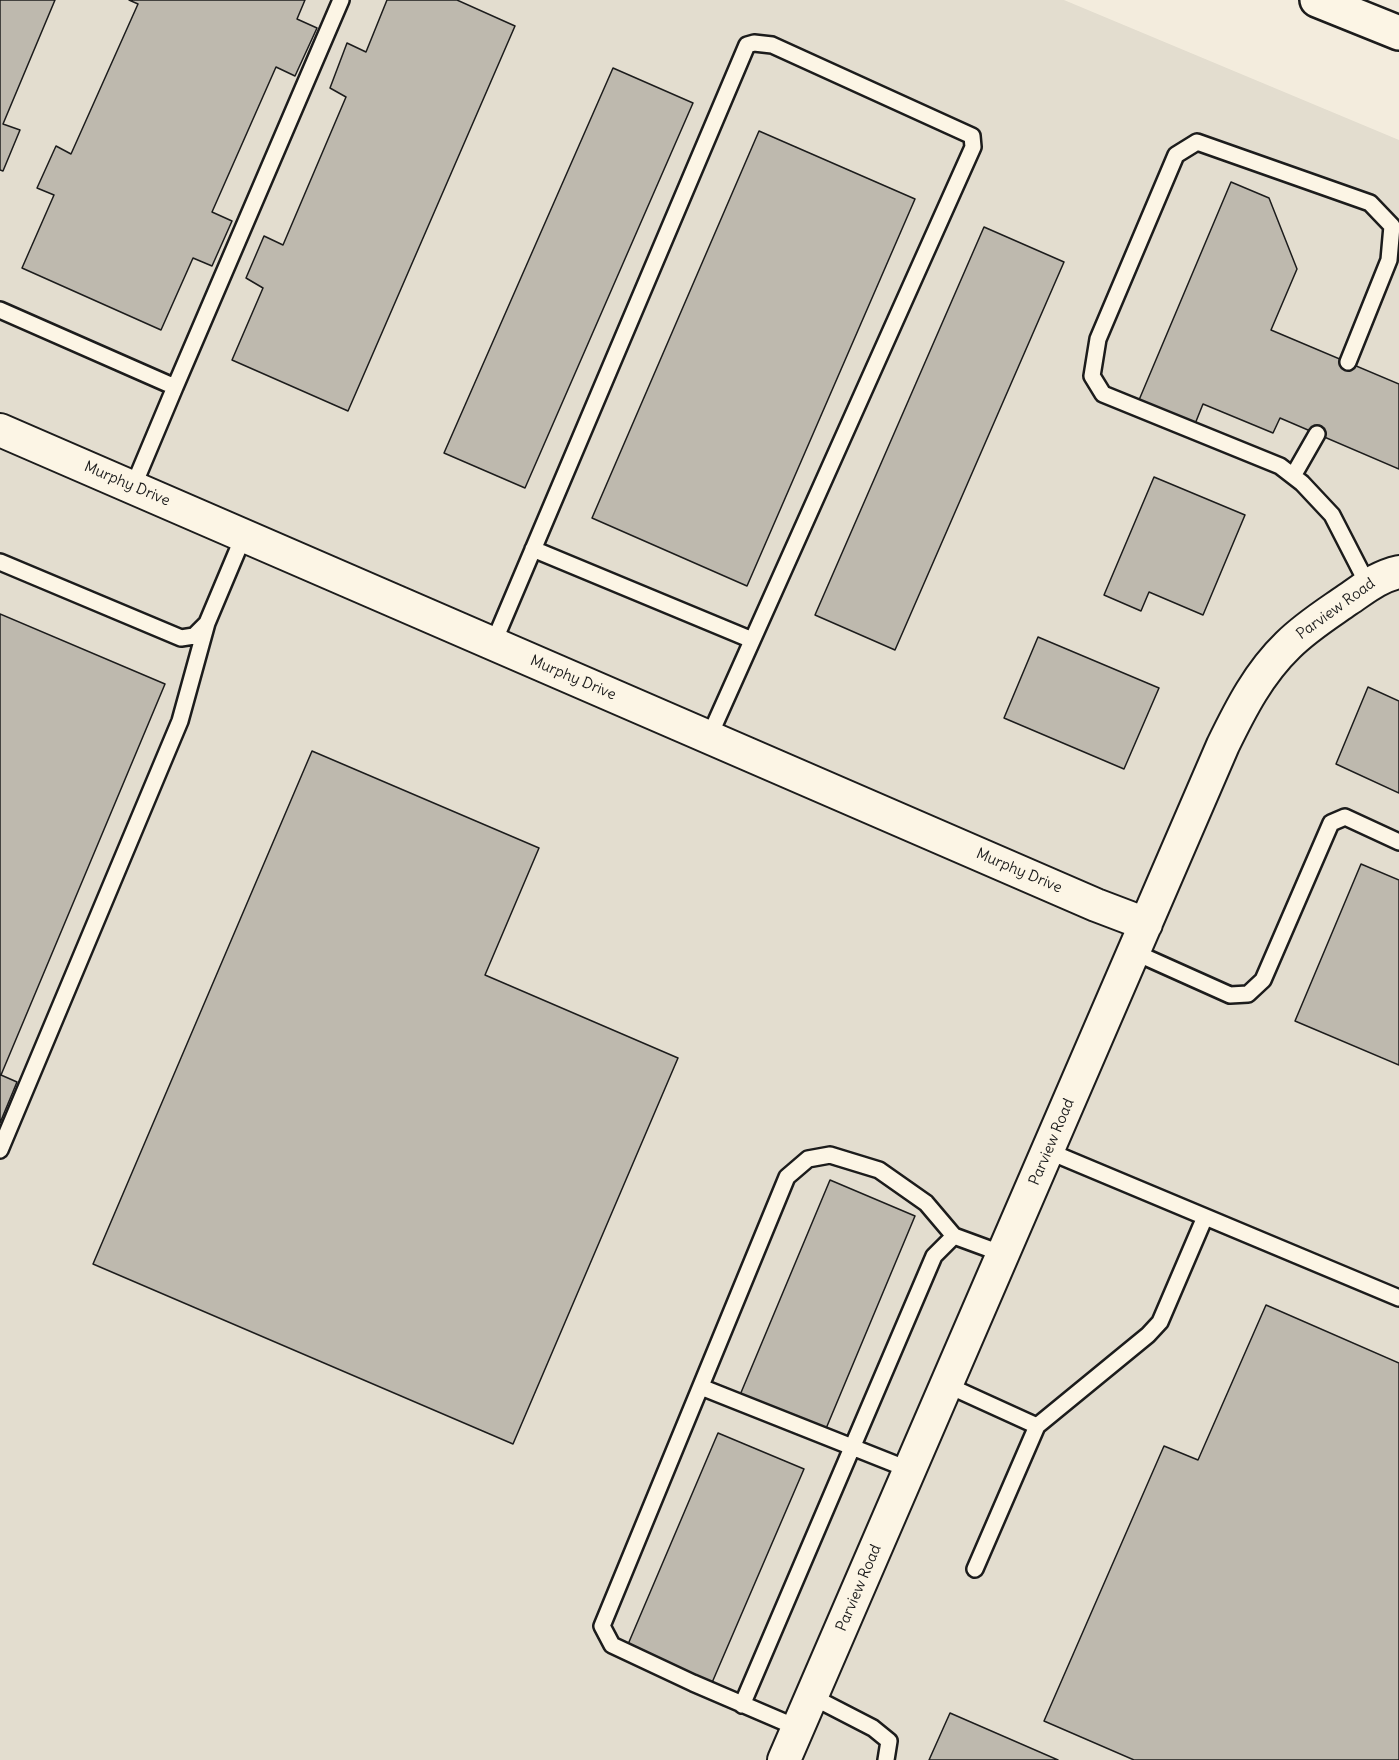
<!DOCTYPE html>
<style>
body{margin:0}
canvas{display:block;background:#f3ecdd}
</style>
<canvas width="1399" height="1760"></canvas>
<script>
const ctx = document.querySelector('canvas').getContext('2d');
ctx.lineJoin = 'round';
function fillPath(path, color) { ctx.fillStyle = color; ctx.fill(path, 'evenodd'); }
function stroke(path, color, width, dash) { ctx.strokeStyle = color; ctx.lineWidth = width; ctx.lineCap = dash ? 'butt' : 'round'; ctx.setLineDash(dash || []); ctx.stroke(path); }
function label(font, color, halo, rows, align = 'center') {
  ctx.font = font + ' Delius,sans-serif'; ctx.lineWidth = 6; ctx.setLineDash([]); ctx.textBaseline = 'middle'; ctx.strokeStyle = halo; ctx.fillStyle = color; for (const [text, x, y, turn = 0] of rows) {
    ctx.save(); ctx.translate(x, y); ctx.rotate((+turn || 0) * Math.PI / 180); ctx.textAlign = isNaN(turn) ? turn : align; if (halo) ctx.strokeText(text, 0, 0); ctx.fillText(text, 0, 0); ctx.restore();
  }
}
fillPath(new Path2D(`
 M 0,0 L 1064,0 L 1399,140 L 1399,1760 L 0,1760 Z`), '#e3ddcf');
const building = new Path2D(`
 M 0,0 L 55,0 L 3,124 L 20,130 L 3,171 L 0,170 Z
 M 129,0 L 305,0 L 297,19 L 317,28 L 295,76 L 276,67 L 212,212 L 232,221 L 212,266 L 193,258 L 161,330 L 22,268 L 54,195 L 37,188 L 56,146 L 71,154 L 138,4 Z
 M 387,0 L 457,0 L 515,26 L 348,411 L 232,360 L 263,288 L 246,278 L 264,236 L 283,245 L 346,97 L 330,88 L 347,43 L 366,52 Z
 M 613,68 L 693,103 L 525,488 L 444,453 Z
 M 759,131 L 915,199 L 747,586 L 592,518 Z
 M 1231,182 L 1269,198 L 1297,269 L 1271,330 L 1399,384 L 1399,469 L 1280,418 L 1273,433 L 1203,404 L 1195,424 L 1139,400 Z
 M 984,227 L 1064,262 L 895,650 L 815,615 Z
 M 1154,477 L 1245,515 L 1203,615 L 1149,592 L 1141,611 L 1104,595 Z
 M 0,614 L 165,684 L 1,1075 L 17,1082 L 0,1123 Z
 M 1038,637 L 1159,688 L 1124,769 L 1004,718 Z
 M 1368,687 L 1399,701 L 1399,793 L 1336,764 Z
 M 312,751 L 539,848 L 485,975 L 678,1058 L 513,1444 L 93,1264 Z
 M 1361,864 L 1399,880 L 1399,1065 L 1295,1021 Z
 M 830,1180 L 915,1216 L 825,1431 L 740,1395 Z
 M 1266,1305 L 1399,1363 L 1399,1760 L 1134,1760 L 1044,1721 L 1164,1446 L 1198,1460 Z
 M 718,1433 L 804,1469 L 711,1685 L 626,1649 Z
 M 950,1713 L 1058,1760 L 929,1760 Z`);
fillPath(building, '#beb9ae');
stroke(building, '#1c1c1c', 1.5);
const service = new Path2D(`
 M 0,310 L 175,387 L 133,487
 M 1348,362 L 1389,260 L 1392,226 L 1370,203 L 1197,142 L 1176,155 L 1098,339 L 1092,376 L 1103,394 L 1280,466 L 1302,483 L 1332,515 L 1368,585
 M 175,387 L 341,0
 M 1293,476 L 1317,434
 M 533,549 L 752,640
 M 0,562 L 181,638 L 194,636 L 207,623 L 244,535
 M 493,644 L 747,45 L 754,43 L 772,45 L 972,136 L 973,147 L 709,737
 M 1134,952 L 1230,995 L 1248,994 L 1263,980 L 1331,823 L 1345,817 L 1399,842
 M 0,1150 L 180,721 L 207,623
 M 1048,1151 L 1399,1298
 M 947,1385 L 1037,1426
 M 701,1387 L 910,1470
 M 975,1569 L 1037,1426 L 1148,1335 L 1160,1322 L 1205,1217
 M 811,1696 L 873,1728 L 889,1741 L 886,1760
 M 742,1705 L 934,1256 L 954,1236
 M 798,1728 L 693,1683 L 612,1645 L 602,1626 L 787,1177 L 808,1159 L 830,1155 L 879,1170 L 926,1203 L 954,1236 L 1003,1254`);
const minor = new Path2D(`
 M 0,430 L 1096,905 L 1146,924
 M 784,1760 L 1223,745 C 1241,708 1259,673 1288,645 C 1306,627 1327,614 1347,600 C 1365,588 1377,577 1399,572`);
const primary = new Path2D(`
 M 1317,0 L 1399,33`);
stroke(service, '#1c1c1c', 20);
stroke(minor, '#1c1c1c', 36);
stroke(primary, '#1c1c1c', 38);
stroke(service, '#fcf5e5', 15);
stroke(minor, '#fcf5e5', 32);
stroke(primary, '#fcf5e5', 33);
label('15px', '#1c1c1c', '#fcf5e5', [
 ["Murphy Drive",127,484,23],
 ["Parview Road",1336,609,-36],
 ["Murphy Drive",573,678,23],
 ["Murphy Drive",1019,871,23],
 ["Parview Road",1052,1142,-67],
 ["Parview Road",859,1588,-67]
]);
</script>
